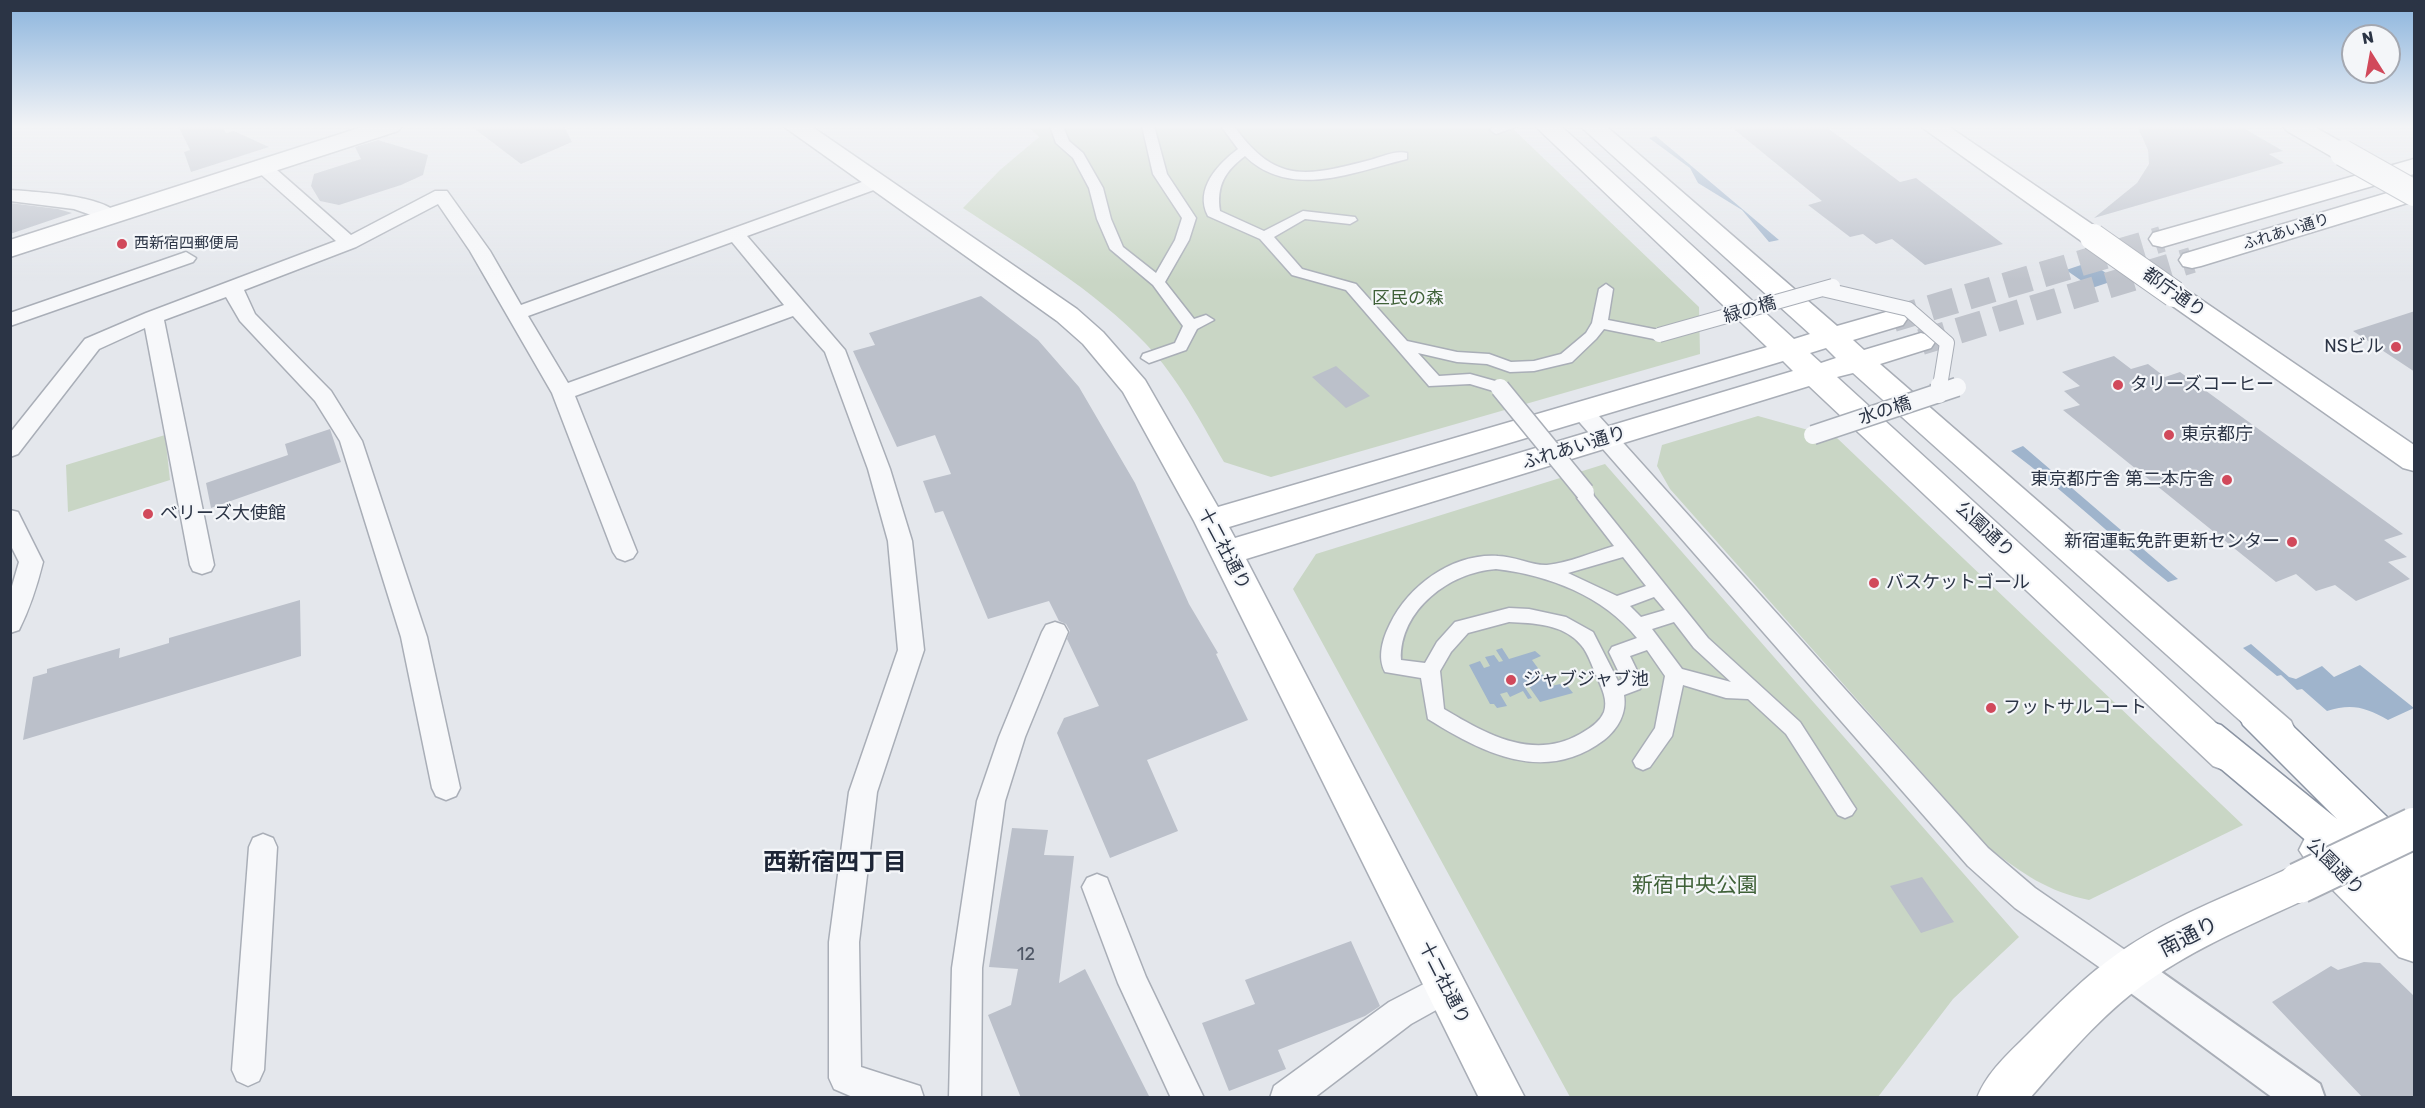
<!DOCTYPE html>
<meta charset="utf-8">
<style>
body{margin:0}
#map{position:relative;width:2425px;height:1108px;overflow:hidden;background:#e4e7ec;font-family:Rubik,sans-serif}
canvas{display:block}
.frame{position:absolute;inset:0;border:12px solid #2b3445;pointer-events:none}
.north{position:absolute;left:2341px;top:24px;width:60px;height:60px;box-sizing:border-box;background:#f4f6f9;border:2px solid #a4a8b1;border-radius:50%;rotate:349deg;font-size:16px;font-weight:700;line-height:24px;text-align:center;color:#2b3445}
.north::after{content:'';display:block;margin:auto;width:21px;height:27px;background:#d1495b;clip-path:polygon(50% 0,100% 100%,50% 72%,0 100%)}
</style>
<div id="map">
<canvas width="2425" height="1108"></canvas>
<div class="frame"></div>
<div class="north">N</div>
</div>
<script>
const ctx = document.querySelector('canvas').getContext('2d');
ctx.lineJoin = 'round';
function fillPath(path, color) { ctx.fillStyle = color; ctx.fill(path, 'evenodd'); }
function stroke(path, color, width, dash) { ctx.strokeStyle = color; ctx.lineWidth = width; ctx.lineCap = dash ? 'butt' : 'round'; ctx.setLineDash(dash || []); ctx.stroke(path); }
function label(font, color, halo, rows, align = 'center') {
  ctx.font = font + ' Rubik,"Noto Sans JP",sans-serif'; ctx.lineWidth = 4.5; ctx.setLineDash([]); ctx.textBaseline = 'middle'; ctx.strokeStyle = halo; ctx.fillStyle = color; for (const [text, x, y, turn = 0] of rows) {
    ctx.save(); ctx.translate(x, y); ctx.rotate((+turn || 0) * Math.PI / 180); ctx.textAlign = isNaN(turn) ? turn : align; if (halo) ctx.strokeText(text, 0, 0); ctx.fillText(text, 0, 0); ctx.restore();
  }
}
fillPath(new Path2D(`
 M 1027,126 L 1510,126 L 1699,307 L 1700,354 L 1271,477 L 1224,462 C 1201,422 1178,378 1146,344 C 1093,289 1027,250 963,208 L 1000,170 L 1039,137 Z
 M 1758,416 L 1837,438 L 2243,825 L 2089,900 C 2048,892 2022,873 1989,848 L 1670,489 L 1657,466 L 1662,445 Z
 M 165,435 L 170,480 L 68,512 L 66,465 Z
 M 1605,464 L 2019,937 L 1953,999 L 1878,1097 L 1570,1097 L 1293,589 L 1316,554 Z`), '#c9d6c5');
fillPath(new Path2D(`
 M 1656,136 L 1779,240 L 1769,242 L 1742,210 L 1698,183 L 1690,168 L 1649,138 Z
 M 2090,262 L 2116,280 L 2092,288 L 2066,270 Z
 M 2023,446 L 2178,579 L 2168,582 C 2114,539 2066,492 2011,451 Z
 M 2251,644 L 2289,677 L 2296,679 L 2322,666 L 2334,677 L 2360,665 L 2414,708 L 2388,720 C 2366,707 2351,703 2327,711 L 2302,689 L 2297,690 L 2281,675 L 2277,676 L 2243,648 Z
 M 1502,648 L 1509,659 L 1535,651 L 1541,656 L 1532,660 L 1551,686 L 1565,683 L 1573,693 L 1540,702 L 1528,685 L 1524,686 L 1532,698 L 1528,699 L 1523,691 L 1510,697 L 1507,692 L 1500,694 L 1507,706 L 1497,708 L 1494,704 L 1490,704 L 1469,665 L 1480,661 L 1484,668 L 1490,666 L 1485,657 L 1494,655 L 1499,662 L 1503,661 L 1496,650 Z`), '#9fb4cc');
fillPath(new Path2D(`
 M 178,126 L 222,126 L 226,133 L 234,131 L 269,147 L 191,172 L 184,152 L 190,150 Z
 M 471,126 L 564,126 L 572,142 L 521,164 Z
 M 1730,126 L 1825,126 L 1900,182 L 1916,178 L 2003,244 L 1925,265 L 1892,239 L 1876,244 L 1863,234 L 1850,237 L 1808,205 L 1822,201 Z
 M 2137,126 L 2240,126 L 2283,151 L 2269,154 L 2284,163 L 2094,218 L 2137,183 L 2149,164 L 2148,150 Z
 M 378,140 L 428,155 L 423,175 L 401,185 L 339,205 L 320,201 L 311,186 L 314,174 L 361,159 L 355,147 Z
 M 10,203 L 58,209 L 72,213 L 10,234 Z
 M 981,296 L 1038,340 L 1079,387 L 1135,483 L 1189,604 L 1218,653 L 1216,654 L 1248,720 L 1147,760 L 1178,831 L 1110,858 L 1057,733 L 1064,718 L 1099,706 L 1067,639 L 1070,631 L 1066,624 L 1059,621 L 1049,601 L 988,619 L 943,511 L 935,513 L 923,481 L 951,474 L 935,435 L 897,447 L 853,351 L 875,345 L 869,333 Z
 M 2415,311 L 2415,372 L 2353,331 Z
 M 2114,356 L 2131,369 L 2148,364 L 2165,377 L 2180,372 L 2403,534 L 2384,540 L 2407,557 L 2388,562 L 2410,579 L 2356,601 L 2335,585 L 2316,591 L 2296,574 L 2276,582 L 2063,410 L 2080,405 L 2064,391 L 2080,386 L 2062,372 Z
 M 1336,366 L 1370,396 L 1346,408 L 1312,377 Z
 M 330,429 L 341,462 L 211,508 L 206,483 L 288,455 L 285,444 Z
 M 300,600 L 301,656 L 23,740 L 33,677 L 47,673 L 47,669 L 120,648 L 119,658 L 169,643 L 169,638 Z
 M 1012,828 L 1048,830 L 1044,855 L 1074,856 L 1059,983 L 1085,969 L 1150,1098 L 1021,1098 L 988,1015 L 1011,1005 L 1018,969 L 989,967 Z
 M 1922,877 L 1954,922 L 1921,933 L 1890,886 Z
 M 1351,941 L 1380,1006 L 1365,1016 L 1278,1050 L 1286,1069 L 1229,1091 L 1202,1023 L 1255,1004 L 1245,980 Z
 M 2364,962 L 2380,963 L 2415,997 L 2415,1098 L 2363,1098 L 2272,1002 L 2331,966 L 2338,970 Z`), '#bbc0ca');
stroke(new Path2D(`
 M 1893,319 L 2162,239
 M 1921,342 L 2192,260`), '#bfc3cb', 26, [26, 13]);
const pedestrian = new Path2D(`
 M 1050,126 L 1063,126 L 1069,141 L 1083,153 L 1103,188 L 1111,219 L 1123,247 L 1156,273 L 1175,240 L 1182,218 L 1153,174 L 1142,126 L 1154,126 L 1167,174 L 1196,218 L 1189,240 L 1165,282 L 1194,319 L 1206,315 L 1214,320 L 1197,329 L 1186,350 L 1149,363 L 1141,358 L 1143,354 L 1175,343 L 1183,326 L 1153,285 L 1110,249 L 1097,219 L 1089,188 L 1073,158 L 1056,143 Z
 M 1221,126 L 1234,126 C 1276,185 1307,176 1370,160 C 1381,157 1396,150 1407,153 L 1407,159 C 1354,172 1290,200 1245,156 C 1225,171 1216,186 1220,211 L 1264,231 L 1303,211 L 1355,217 L 1357,220 L 1350,224 L 1305,219 L 1274,237 L 1302,269 L 1356,284 L 1407,341 L 1457,352 L 1489,354 L 1511,362 L 1534,361 L 1561,354 L 1586,333 L 1592,323 L 1599,289 L 1606,284 L 1613,289 L 1608,320 L 1659,330 L 1667,335 L 1659,340 L 1604,329 L 1596,339 L 1572,362 L 1534,371 L 1510,372 L 1487,364 L 1457,362 L 1418,353 L 1439,376 L 1470,374 L 1506,384 L 1508,388 L 1500,393 L 1470,384 L 1429,386 L 1346,290 L 1292,275 L 1260,239 L 1208,216 C 1194,189 1218,164 1238,149 Z
 M 1518,126 L 1496,134 L 1490,130 L 1495,126 Z
 M 1585,486 L 1591,488 L 1594,496 L 1708,638 L 1800,722 L 1852,803 L 1856,809 L 1852,815 L 1845,818 L 1838,815 L 1786,734 L 1748,699 L 1726,698 L 1683,685 L 1672,736 L 1650,767 L 1643,770 L 1636,767 L 1633,761 L 1655,728 L 1665,676 L 1647,650 L 1630,656 L 1643,683 L 1640,689 L 1624,695 C 1627,713 1618,729 1604,740 C 1544,785 1483,753 1428,719 L 1421,678 L 1385,672 C 1377,657 1383,638 1390,624 C 1409,585 1453,553 1498,556 C 1513,556 1534,566 1547,565 C 1569,563 1593,552 1614,546 L 1577,498 L 1579,488 ZM 1623,557 L 1646,586 L 1617,596 L 1568,573 ZM 1496,569 C 1549,575 1603,596 1637,638 L 1612,647 L 1609,652 L 1622,679 L 1618,681 L 1593,632 L 1566,617 L 1529,609 L 1509,608 L 1455,622 L 1437,642 L 1425,663 L 1401,660 C 1399,610 1450,572 1496,569 ZM 1654,597 L 1665,610 L 1641,617 L 1630,606 ZM 1509,622 C 1533,623 1564,624 1581,645 C 1589,654 1592,667 1597,677 C 1602,688 1608,701 1604,712 C 1600,722 1589,729 1580,734 C 1533,761 1486,734 1444,709 L 1440,671 L 1451,652 L 1468,633 ZM 1674,622 L 1694,648 L 1731,682 L 1682,669 L 1652,629 Z`);
const minor = new Path2D(`
 M 263,162 L 269,163 L 351,235 L 435,191 L 447,191 L 490,251 L 521,305 L 870,179 L 882,179 L 885,183 L 882,187 L 747,236 L 845,350 L 890,469 L 912,541 L 924,650 L 877,792 L 859,942 L 861,1067 L 920,1086 L 924,1098 L 855,1098 L 834,1089 L 829,1078 L 829,942 L 849,792 L 898,650 L 888,541 L 868,469 L 825,352 L 793,316 L 575,396 L 637,552 L 633,558 L 625,561 L 617,558 L 613,552 L 552,393 L 470,251 L 438,204 L 356,247 L 244,290 L 255,314 L 331,391 L 362,441 L 427,637 L 460,788 L 456,796 L 446,800 L 436,796 L 432,788 L 401,637 L 340,441 L 315,401 L 240,321 L 226,297 L 164,320 L 214,565 L 211,571 L 202,574 L 193,571 L 190,565 L 145,328 L 99,349 L 18,454 L 10,457 L 10,433 L 85,339 L 146,313 L 336,241 L 257,171 L 254,167 ZM 732,242 L 784,305 L 568,383 L 528,316 Z
 M 10,190 C 35,192 106,195 120,216 L 111,222 L 74,209 L 10,201 Z
 M 186,252 L 196,258 L 193,262 L 10,326 L 10,313 Z
 M 1582,404 L 1590,406 L 1988,848 L 2035,888 L 2141,961 L 2145,971 L 2141,981 L 2130,986 L 2119,981 L 2015,908 L 1968,866 L 1574,416 L 1571,411 L 1574,406 Z
 M 10,510 L 18,512 L 43,562 C 37,586 30,608 19,630 L 10,633 L 10,593 L 19,562 L 10,544 Z
 M 1055,622 L 1064,625 L 1068,632 L 1025,737 L 1005,801 L 982,968 L 981,1098 L 949,1098 L 952,968 L 977,801 L 999,737 L 1042,632 L 1046,625 Z
 M 263,834 L 273,838 L 277,847 L 264,1070 L 259,1081 L 248,1086 L 237,1081 L 232,1070 L 249,847 L 253,838 Z
 M 1097,874 L 1107,878 L 1146,977 L 1204,1098 L 1171,1098 L 1118,983 L 1082,887 L 1087,878 Z
 M 1445,973 L 1456,977 L 1460,988 L 1456,999 L 1411,1024 L 1314,1098 L 1270,1098 L 1274,1086 L 1389,1002 Z`);
const tertiary = new Path2D(`
 M 2130,954 L 2143,959 L 2320,1084 L 2325,1098 L 2273,1098 L 2117,983 L 2112,971 L 2117,959 Z`);
const secondary = new Path2D(`
 M 365,126 L 402,126 L 398,131 L 10,257 L 10,240 Z
 M 783,126 L 811,126 L 1077,309 L 1103,332 L 1145,380 L 1218,507 L 1767,347 L 1535,126 L 1561,126 L 1794,339 L 1810,334 L 1580,126 L 1606,126 L 1837,326 L 1893,310 L 1903,313 L 1907,319 L 1903,325 L 1853,340 L 1864,350 L 1921,333 L 1931,336 L 1935,342 L 1931,348 L 1880,364 L 2291,721 L 2296,732 L 2291,743 L 2278,747 L 2265,743 L 1853,373 L 1837,377 L 2239,744 L 2245,755 L 2239,766 L 2226,771 L 2213,766 L 1809,386 L 1246,559 L 1525,1098 L 1479,1098 L 1194,521 L 1123,392 L 1083,344 L 1057,321 ZM 1826,348 L 1836,358 L 1821,363 L 1810,353 ZM 1783,361 L 1793,371 L 1235,538 L 1229,527 Z
 M 1920,126 L 1948,126 L 2102,231 L 2106,237 L 2102,243 L 2093,245 L 2084,243 Z
 M 2283,126 L 2313,126 L 2352,148 L 2355,153 L 2352,158 L 2343,160 L 2334,158 L 2287,131 Z
 M 2414,159 L 2414,174 L 2162,247 L 2153,245 L 2149,239 L 2153,233 Z
 M 2414,185 L 2414,201 L 2201,266 L 2192,268 L 2183,266 L 2179,260 L 2183,254 Z
 M 2174,286 L 2184,288 L 2414,445 L 2414,471 L 2403,468 L 2164,300 L 2160,294 L 2164,288 Z
 M 2319,832 L 2333,838 L 2414,916 L 2414,962 L 2399,957 L 2314,871 L 2319,883 L 2313,896 C 2257,922 2198,946 2147,982 C 2102,1014 2066,1057 2030,1098 L 1977,1098 C 1987,1072 2009,1053 2028,1034 C 2056,1006 2084,977 2117,954 C 2168,918 2228,896 2285,870 L 2299,865 L 2312,870 L 2299,850 L 2305,838 Z`);
const motorway = new Path2D(`
 M 2256,699 L 2269,703 L 2414,843 L 2414,929 L 2400,923 L 2359,885 L 2195,747 L 2189,736 L 2195,725 L 2208,721 L 2221,725 L 2337,819 L 2243,725 L 2238,714 L 2243,703 Z`);
stroke(pedestrian, '#a9aeb7', 3);
stroke(minor, '#a9aeb7', 3);
stroke(tertiary, '#a9aeb7', 4);
stroke(secondary, '#a9aeb7', 3);
stroke(motorway, '#8b94a3', 3);
fillPath(pedestrian, '#f7f8fa');
fillPath(minor, '#f7f8fa');
fillPath(tertiary, '#f7f8fa');
fillPath(secondary, '#fff');
fillPath(motorway, '#fff');
const pedestrianBridgeFar1 = new Path2D(`
 M 1822,289 L 1908,309 L 1947,343 L 1940,386
 M 1659,335 L 1833,286`);
const pedestrianBridge = new Path2D(`
 M 1500,388 L 1585,492
 M 1939,394 L 1940,385
 M 1813,435 L 1957,387`);
const secondaryBridgeFar1 = new Path2D(`
 M 2343,153 L 2414,193
 M 2093,237 L 2174,294`);
const secondaryBridge = new Path2D(`
 M 2299,883 L 2414,828`);
stroke(pedestrianBridgeFar1, '#a9aeb7', 16, []);
stroke(pedestrianBridge, '#a9aeb7', 21, []);
stroke(secondaryBridgeFar1, '#a9aeb7', 28, []);
stroke(secondaryBridge, '#a9aeb7', 44, []);
stroke(pedestrianBridgeFar1, '#f7f8fa', 14);
stroke(pedestrianBridge, '#f7f8fa', 18);
stroke(secondaryBridgeFar1, '#fff', 26);
stroke(secondaryBridge, '#fff', 40);
const sky = ctx.createLinearGradient(0, 0, 0, 281);
sky.addColorStop(0, '#8bb4dd');
sky.addColorStop(0.45, '#f3f4f6');
sky.addColorStop(1, '#f3f4f600');
ctx.fillStyle = sky;
ctx.fillRect(0, 0, 2425, 281);
for (const [x, y, r, color] of [
 [122,244,6,"#d1495b"],
 [2396,347,6,"#d1495b"],
 [2118,385,6,"#d1495b"],
 [2169,435,6,"#d1495b"],
 [2227,480,6,"#d1495b"],
 [148,514,6,"#d1495b"],
 [2292,542,6,"#d1495b"],
 [1874,583,6,"#d1495b"],
 [1511,680,6,"#d1495b"],
 [1991,708,6,"#d1495b"]
]) { const dot = new Path2D(); dot.arc(x, y, r, 0, 2 * Math.PI); ctx.fillStyle = color; ctx.fill(dot); stroke(dot, '#f4f6f9', 2); }
label('15px', '#2b3445', '#f4f6f9', [
 ["ふれあい通り",2286,232,-17]
]);
label('15px', '#2b3445', '#f4f6f9', [
 ["西新宿四郵便局",134,244]
], 'left');
label('18px', '#2b3445', '#f4f6f9', [
 ["都庁通り",2174,293,35],
 ["緑の橋",1750,310,-16],
 ["水の橋",1885,411,-18],
 ["ふれあい通り",1574,448,-17],
 ["公園通り",1985,530,43],
 ["十二社通り",1224,549,62],
 ["公園通り",2335,867,45],
 ["十二社通り",1444,983,63]
]);
label('18px', '#3f6138', '#f4f6f9', [
 ["区民の森",1408,299]
]);
label('18px', '#2b3445', '#f4f6f9', [
 ["NSビル",2384,347,"right"],
 ["タリーズコーヒー",2130,385],
 ["東京都庁",2181,435],
 ["東京都庁舎 第二本庁舎",2215,480,"right"],
 ["ベリーズ大使館",160,514],
 ["新宿運転免許更新センター",2280,542,"right"],
 ["バスケットゴール",1886,583],
 ["ジャブジャブ池",1523,680],
 ["フットサルコート",2003,708]
], 'left');
label('18px', '#4f5766', null, [
 ["12",1026,955]
]);
label('21px', '#3f6138', '#f4f6f9', [
 ["新宿中央公園",1695,886]
]);
label('21px', '#2b3445', '#f4f6f9', [
 ["南通り",2189,937,-27]
]);
label('bold 24px', '#1d2536', '#f4f6f9', [
 ["西新宿四丁目",835,863]
]);
</script>
